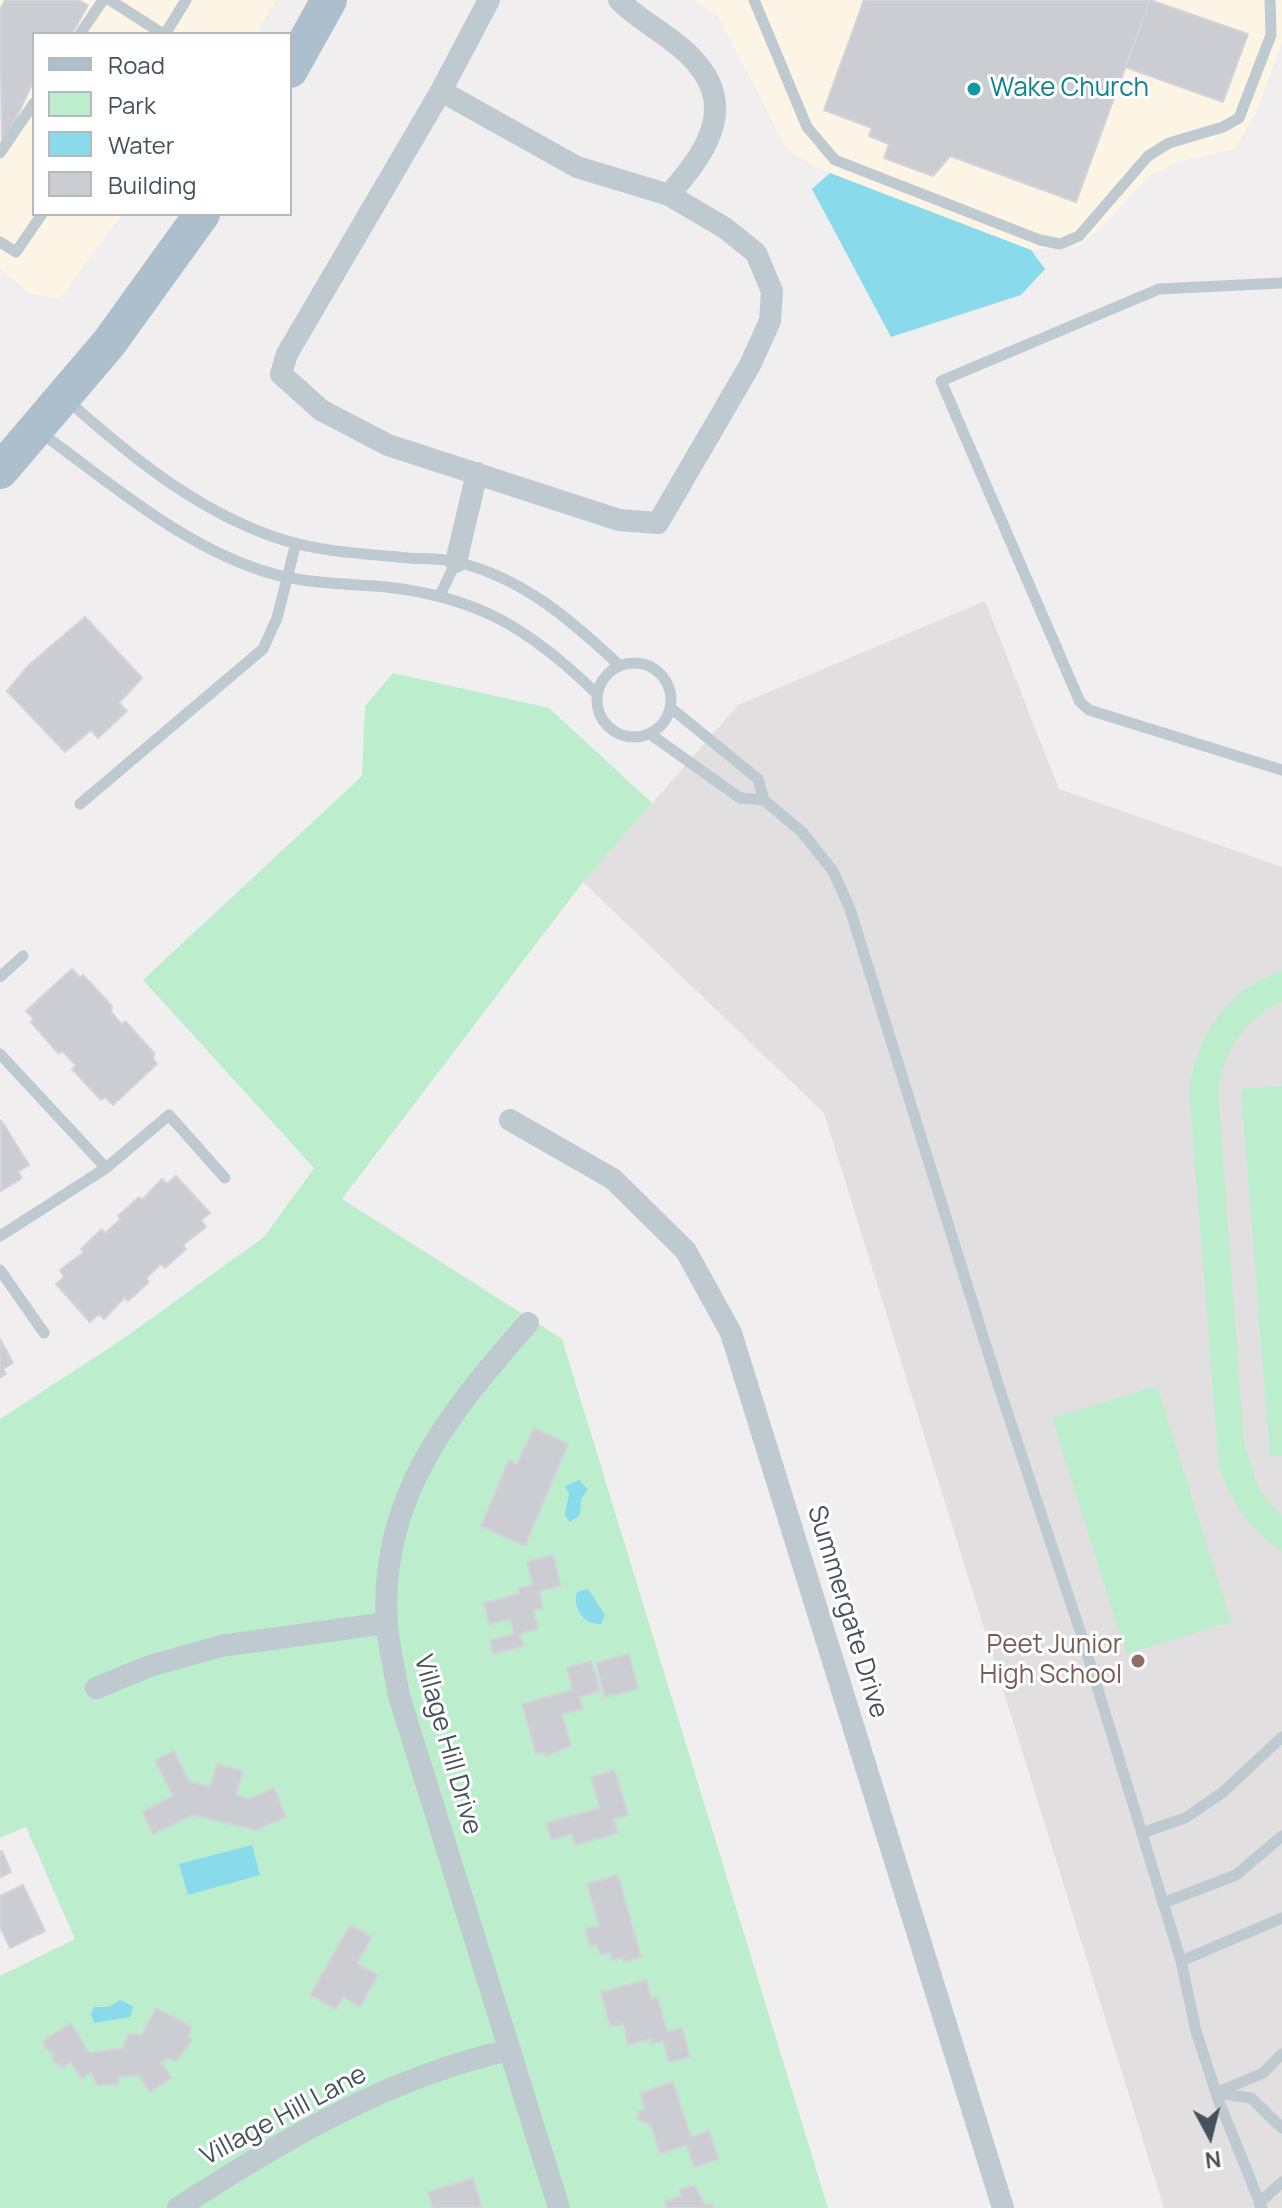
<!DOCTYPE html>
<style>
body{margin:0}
#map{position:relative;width:1282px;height:2208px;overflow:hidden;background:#f0eeee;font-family:Manrope,sans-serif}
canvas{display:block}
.legend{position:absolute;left:32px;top:32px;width:260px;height:184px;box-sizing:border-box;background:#fff;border:2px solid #b5babd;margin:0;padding:10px 14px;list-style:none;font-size:24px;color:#46525b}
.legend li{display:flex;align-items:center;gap:16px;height:40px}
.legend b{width:40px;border:2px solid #b5babd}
.north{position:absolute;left:1170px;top:2096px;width:80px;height:80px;-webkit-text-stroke:6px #fff;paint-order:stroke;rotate:173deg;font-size:22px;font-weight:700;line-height:32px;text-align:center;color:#46525b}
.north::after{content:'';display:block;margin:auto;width:28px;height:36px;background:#46525b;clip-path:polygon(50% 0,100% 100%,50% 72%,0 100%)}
</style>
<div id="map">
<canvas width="1282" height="2208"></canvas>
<ul class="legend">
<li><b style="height:10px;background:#adbecd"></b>Road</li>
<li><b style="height:22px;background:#bceece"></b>Park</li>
<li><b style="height:22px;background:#89daeb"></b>Water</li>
<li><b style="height:22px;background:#cbcdd3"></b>Building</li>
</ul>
<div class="north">N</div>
</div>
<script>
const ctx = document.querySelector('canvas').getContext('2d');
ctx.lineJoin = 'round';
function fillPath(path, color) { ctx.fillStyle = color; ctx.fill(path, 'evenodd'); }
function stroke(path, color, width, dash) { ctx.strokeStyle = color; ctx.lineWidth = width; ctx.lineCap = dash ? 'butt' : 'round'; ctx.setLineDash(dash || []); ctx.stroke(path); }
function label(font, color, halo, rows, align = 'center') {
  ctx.font = font + ' Manrope,sans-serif'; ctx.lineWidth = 6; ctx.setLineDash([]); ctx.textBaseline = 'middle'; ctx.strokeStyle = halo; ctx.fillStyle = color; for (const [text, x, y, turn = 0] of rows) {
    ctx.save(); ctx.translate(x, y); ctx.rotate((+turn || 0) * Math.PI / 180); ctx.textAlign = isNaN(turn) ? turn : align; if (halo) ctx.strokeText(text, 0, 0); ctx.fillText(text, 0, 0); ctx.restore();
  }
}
fillPath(new Path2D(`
 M 0,0 L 276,0 L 256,34 L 34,34 L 34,214 L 122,214 L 60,299 L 30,293 L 0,269 Z
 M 694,0 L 1282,0 L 1282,41 L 1258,108 L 1235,149 L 1180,161 L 1150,176 L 1103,225 L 1079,245 L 1031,250 L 815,167 L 786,148 L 718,16 Z`), '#fcf5e6');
fillPath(new Path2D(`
 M 985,601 L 1059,789 L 1282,867 L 1282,2208 L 1164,2208 L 824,1113 L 583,882 L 738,705 Z`), '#e1dfe0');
fillPath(new Path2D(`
 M 393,673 L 549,708 L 652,803 L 583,882 L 342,1199 L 562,1339 L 828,2208 L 0,2208 L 0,1976 L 75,1939 L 26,1827 L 0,1838 L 0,1419 L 120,1341 L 264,1237 L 314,1168 L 143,980 L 362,776 L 365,706 Z
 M 1282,971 L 1282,1001 C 1245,1020 1224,1049 1218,1090 L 1244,1443 L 1259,1490 L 1282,1516 L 1282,1551 C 1249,1530 1231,1502 1219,1466 L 1189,1088 C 1198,1034 1228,988 1282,971 Z
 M 1282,1086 L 1282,1456 L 1270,1456 L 1241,1089 Z
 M 1157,1386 L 1231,1622 L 1126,1654 L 1052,1418 Z`), '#bceece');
fillPath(new Path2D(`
 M 830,173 L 1031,250 L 1045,269 L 1021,295 L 891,337 L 812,189 Z
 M 579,1480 L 588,1489 L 581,1499 L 580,1515 L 570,1522 L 565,1515 L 569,1494 L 565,1486 Z
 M 588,1589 L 605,1615 L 601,1624 C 584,1625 572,1608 577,1592 Z
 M 252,1845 L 260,1875 L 188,1895 L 179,1864 Z
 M 120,2000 L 133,2006 L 130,2017 L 94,2023 L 91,2014 L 94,2007 L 109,2007 Z`), '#89daeb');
const building = new Path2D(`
 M 5,0 L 78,0 L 88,5 L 72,34 L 34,34 L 34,80 L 2,148 L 0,10 Z
 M 864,0 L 1150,0 L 1076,202 L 950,156 L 933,176 L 884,158 L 889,144 L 869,136 L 872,128 L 824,110 Z
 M 1150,0 L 1248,34 L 1223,102 L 1125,67 Z
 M 85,617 L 142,678 L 119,703 L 127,711 L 98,738 L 91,730 L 65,752 L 7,691 L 29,665 Z
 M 72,969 L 80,978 L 83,975 L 112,1006 L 111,1012 L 122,1025 L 125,1021 L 154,1053 L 153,1059 L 157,1064 L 113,1105 L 105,1097 L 101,1100 L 72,1069 L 76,1065 L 62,1051 L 59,1054 L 31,1022 L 34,1019 L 26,1011 Z
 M 1,1120 L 29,1165 L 18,1171 L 22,1178 L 1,1191 Z
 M 176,1176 L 210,1213 L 201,1220 L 206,1227 L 183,1245 L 186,1249 L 165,1268 L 161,1264 L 146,1278 L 149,1282 L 128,1301 L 125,1297 L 104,1319 L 99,1314 L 90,1322 L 56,1284 L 64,1277 L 60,1270 L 84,1252 L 81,1249 L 102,1229 L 105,1233 L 121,1219 L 118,1216 L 139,1197 L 142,1200 L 162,1179 L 167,1184 Z
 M 0,1339 L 13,1363 L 3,1369 L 6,1374 L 0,1378 Z
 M 534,1428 L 568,1444 L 525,1546 L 481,1526 L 509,1460 L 517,1464 Z
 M 553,1555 L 561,1586 L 539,1591 L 543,1608 L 534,1610 L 538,1629 L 520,1634 L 524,1646 L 493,1654 L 490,1640 L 514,1634 L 510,1619 L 489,1624 L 484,1603 L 519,1594 L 518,1588 L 533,1585 L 527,1562 Z
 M 629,1654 L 638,1689 L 605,1697 L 596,1663 Z
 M 591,1661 L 600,1691 L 579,1697 L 583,1709 L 562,1714 L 571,1746 L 546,1756 L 545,1752 L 536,1754 L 522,1704 L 573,1690 L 567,1668 Z
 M 174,1751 L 189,1781 L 210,1787 L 217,1764 L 243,1771 L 236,1795 L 249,1799 L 274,1788 L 286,1817 L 256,1830 L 193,1815 L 153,1834 L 142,1812 L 173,1796 L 155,1760 Z
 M 615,1770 L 628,1815 L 613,1819 L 618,1833 L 575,1845 L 572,1834 L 551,1840 L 546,1823 L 600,1808 L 591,1777 Z
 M 2,1851 L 11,1872 L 0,1877 L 0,1852 Z
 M 618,1875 L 641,1957 L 624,1962 L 623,1957 L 612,1960 L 610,1953 L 600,1955 L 597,1944 L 590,1946 L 585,1929 L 599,1925 L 587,1884 Z
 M 23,1885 L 45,1931 L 10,1948 L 0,1927 L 0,1896 Z
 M 350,1925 L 372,1937 L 357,1963 L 378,1975 L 360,2007 L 343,1997 L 336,2009 L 310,1995 Z
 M 647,1980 L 651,1999 L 658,1997 L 667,2032 L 682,2028 L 690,2057 L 669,2062 L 663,2041 L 651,2044 L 650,2039 L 628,2045 L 623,2024 L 610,2027 L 601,1992 Z
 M 156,2008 L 192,2027 L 188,2037 L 192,2040 L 176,2062 L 168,2058 L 161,2062 L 172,2078 L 150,2092 L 139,2075 L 118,2077 L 119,2084 L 97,2085 L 91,2073 L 81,2079 L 71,2062 L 62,2068 L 59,2063 L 56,2065 L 52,2058 L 55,2056 L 44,2046 L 44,2040 L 71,2023 L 89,2053 L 123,2048 L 128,2034 L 142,2035 Z
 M 673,2082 L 691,2137 L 709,2131 L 719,2159 L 694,2167 L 687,2145 L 660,2154 L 651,2125 L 637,2119 L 639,2111 L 645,2110 L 640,2093 Z
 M 473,2178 L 482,2208 L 433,2208 L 428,2192 Z
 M 695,2185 L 705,2205 L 712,2203 L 714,2208 L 667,2208 L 665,2201 L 682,2196 L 680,2190 Z`);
fillPath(building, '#cbcdd3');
stroke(building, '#d2d4d9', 2);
stroke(new Path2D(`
 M 110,0 L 163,34
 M 754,0 L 807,127 L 835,160 L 1040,240 L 1060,244 L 1079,236 L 1148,156 L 1169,143 L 1223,127 L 1239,118 L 1271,35 L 1270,0
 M 80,34 L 103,0
 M 165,34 L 186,0
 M 0,153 L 34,103
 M 0,242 L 16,252 L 42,214
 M 1282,283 L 1159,289 L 941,381 L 1080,702 L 1089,710 L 1282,770
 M 66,399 C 129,455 195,510 277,538 C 319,552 365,554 409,558 C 424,559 442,558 457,562 C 523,578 571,620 619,665
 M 40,432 C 106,480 172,537 249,566 C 294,584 338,583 386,587 C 479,597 531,630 597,694
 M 440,595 L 456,562
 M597 700a37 37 0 1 1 74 0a37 37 0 1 1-74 0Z
 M 671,708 L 758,779 L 764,800 L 802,832 L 833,871 L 850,909 L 997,1381 L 1081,1634 L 1181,1961 L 1196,2031 L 1218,2099 L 1262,2208
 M 650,734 L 740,798 L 764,800
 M 80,804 L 263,649 L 277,618 L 296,543
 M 0,977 L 23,956
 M 0,1054 L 106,1168 L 169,1115 L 225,1178
 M 0,1236 L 106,1168
 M 0,1270 L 44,1333
 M 1142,1833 L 1185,1818 L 1222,1793 L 1282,1737
 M 1163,1903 L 1236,1875 L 1282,1836
 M 1181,1961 L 1282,1918
 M 1218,2092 L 1263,2073 L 1282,2054
 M 1216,2093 L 1251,2098 L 1282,2128
 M 1261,2207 L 1259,2203 L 1282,2182`), '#bec9d0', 11);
stroke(new Path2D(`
 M 619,0 C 638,20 666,33 687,53 C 740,103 709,149 669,195
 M 441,91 L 287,354 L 281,374 L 321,410 L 388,445 L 619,520 L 658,523 L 750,365 L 770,321 L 772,291 L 756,253 L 725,228 L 669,195 L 577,167 L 441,91 L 489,0
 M 456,562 L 477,473
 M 510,1120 L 613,1179 L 686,1251 L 731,1333 L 1003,2208
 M 528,1323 C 451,1411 378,1497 387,1624 C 389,1648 395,1672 399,1696 L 559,2208
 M 96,1688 L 150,1666 L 221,1646 L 387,1623
 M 178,2208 C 279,2142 390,2076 510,2050`), '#bec9d0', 22);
stroke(new Path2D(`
 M 290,70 L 329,0
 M 0,471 L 109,343 L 202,214`), '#adbecd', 36);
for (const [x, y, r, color] of [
 [974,89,8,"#0f9aa8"],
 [1138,1661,8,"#8d6e63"]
]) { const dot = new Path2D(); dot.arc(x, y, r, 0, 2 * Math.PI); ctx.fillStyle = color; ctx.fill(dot); stroke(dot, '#fff', 3); }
label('26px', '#0d838f', '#fff', [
 ["Wake Church",990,89]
], 'left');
label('26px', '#46525b', '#fff', [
 ["Summergate Drive",847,1612,73],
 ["Village Hill Drive",447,1745,74],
 ["Village Hill Lane",284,2116,-28]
]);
label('26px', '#785e54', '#fff', [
 ["Peet Junior",1122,1646],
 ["High School",1122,1676]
], 'right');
</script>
